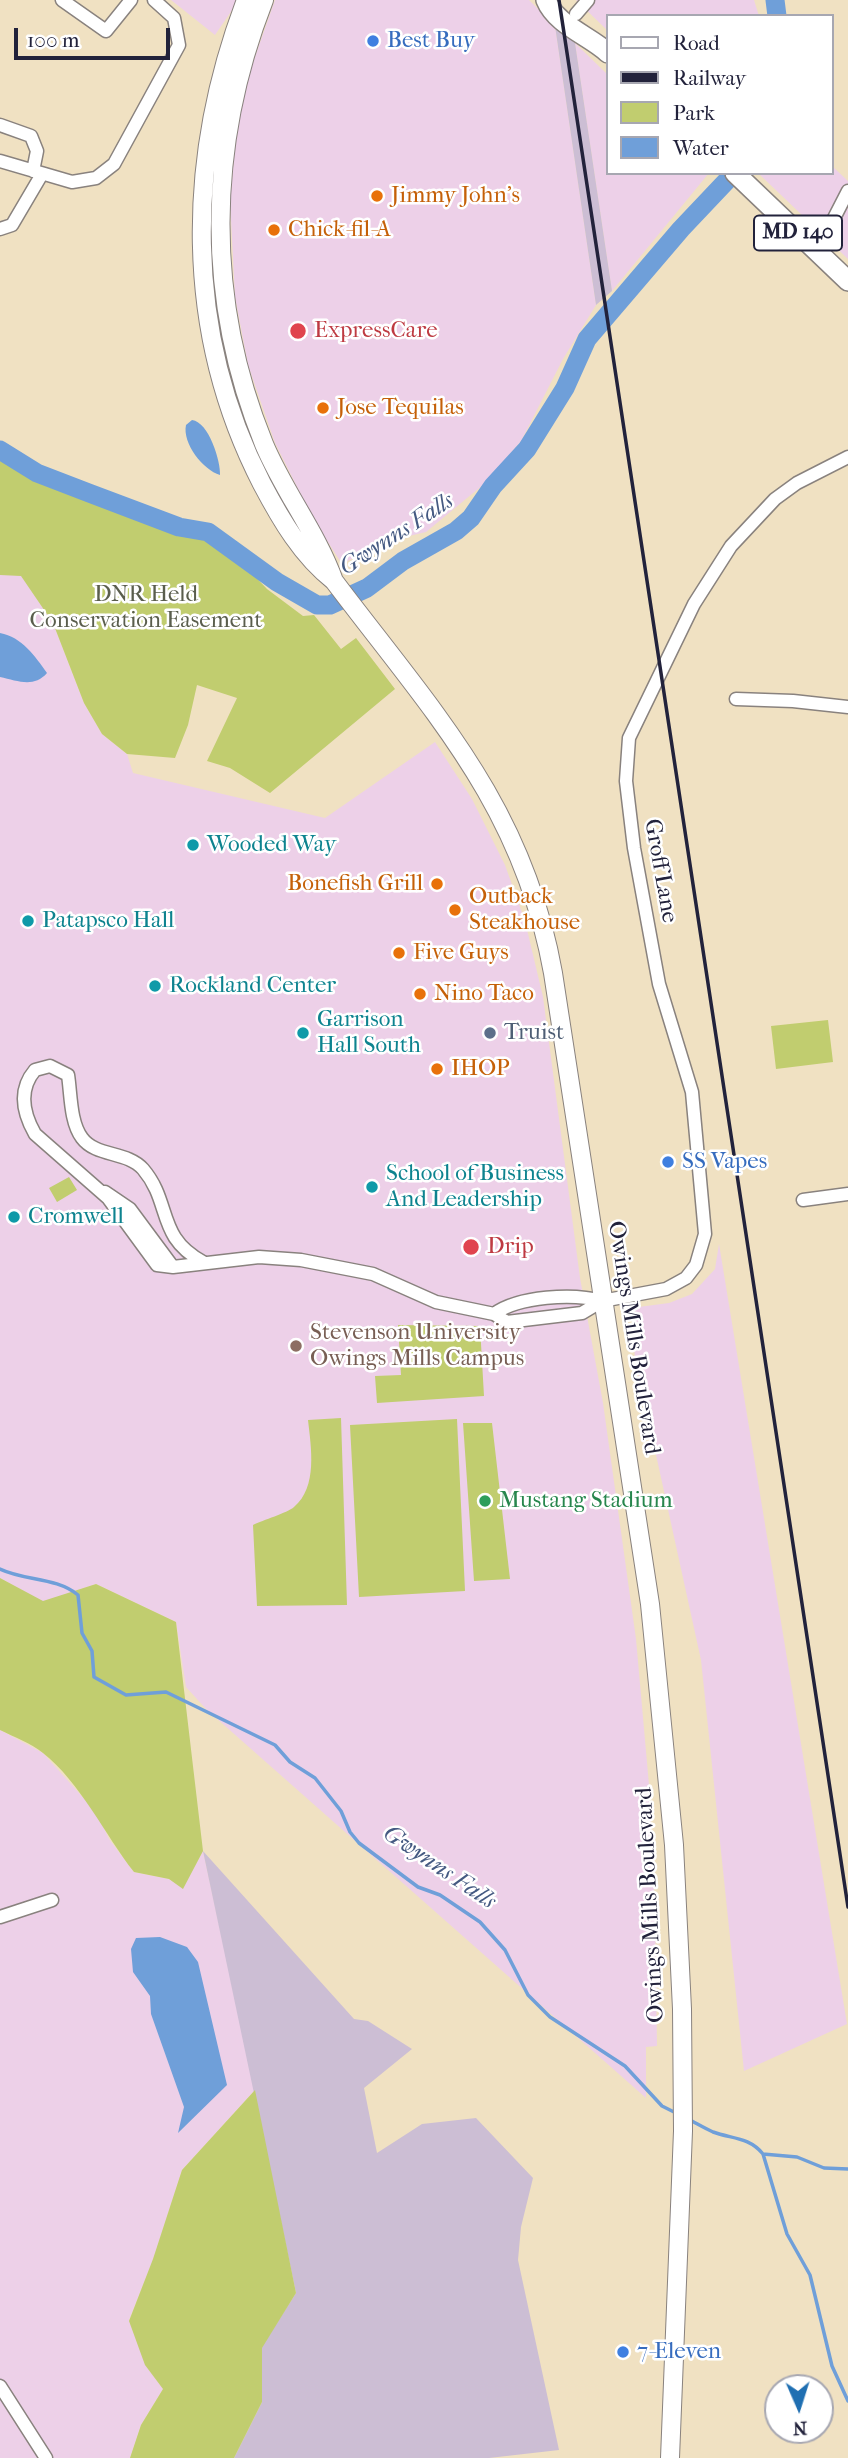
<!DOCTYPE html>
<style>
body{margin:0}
#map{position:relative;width:848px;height:2458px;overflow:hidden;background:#f0e1c2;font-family:"IM FELL French Canon",serif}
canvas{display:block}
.legend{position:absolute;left:606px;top:14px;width:228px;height:161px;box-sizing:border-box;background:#fff;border:2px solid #a7a7b1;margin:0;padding:9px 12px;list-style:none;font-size:21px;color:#22223b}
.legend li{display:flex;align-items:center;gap:14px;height:35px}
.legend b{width:35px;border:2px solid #a7a7b1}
.north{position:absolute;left:764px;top:2374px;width:70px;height:70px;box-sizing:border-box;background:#fff;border:2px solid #a7a7b1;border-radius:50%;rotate:177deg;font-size:19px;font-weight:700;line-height:28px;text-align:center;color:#22223b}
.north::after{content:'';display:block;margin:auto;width:24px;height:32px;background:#1f6fb2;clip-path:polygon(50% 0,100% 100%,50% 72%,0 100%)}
.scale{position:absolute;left:14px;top:28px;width:156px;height:32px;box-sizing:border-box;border:4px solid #22223b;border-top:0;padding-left:9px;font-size:21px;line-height:24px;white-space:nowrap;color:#22223b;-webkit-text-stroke:5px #fff;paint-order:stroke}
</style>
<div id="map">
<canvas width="848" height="2458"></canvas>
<ul class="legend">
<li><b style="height:9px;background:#fff"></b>Road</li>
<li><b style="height:9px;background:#22223b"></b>Railway</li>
<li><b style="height:19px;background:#c1cd6f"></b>Park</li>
<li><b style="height:19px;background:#6f9fd9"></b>Water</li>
</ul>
<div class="north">N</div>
<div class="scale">100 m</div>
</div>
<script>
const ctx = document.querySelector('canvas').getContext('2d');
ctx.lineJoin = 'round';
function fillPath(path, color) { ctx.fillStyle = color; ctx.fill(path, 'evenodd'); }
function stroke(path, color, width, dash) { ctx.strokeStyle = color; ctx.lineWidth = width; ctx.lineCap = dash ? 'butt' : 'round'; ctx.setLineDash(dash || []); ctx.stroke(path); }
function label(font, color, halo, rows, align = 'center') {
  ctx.font = font + ' "IM FELL French Canon",serif'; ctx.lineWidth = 5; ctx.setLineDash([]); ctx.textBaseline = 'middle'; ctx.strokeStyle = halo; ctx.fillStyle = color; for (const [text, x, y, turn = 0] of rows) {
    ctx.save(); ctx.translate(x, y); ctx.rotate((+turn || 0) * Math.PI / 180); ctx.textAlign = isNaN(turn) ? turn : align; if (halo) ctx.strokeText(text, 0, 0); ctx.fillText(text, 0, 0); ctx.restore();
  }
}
fillPath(new Path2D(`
 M 171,0 L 239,0 L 215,35 Z
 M 275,0 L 529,0 L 555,26 L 596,305 L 563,359 L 521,441 L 484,484 L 426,532 L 384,542 L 342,564 L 313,519 L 275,443 L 248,365 L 235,297 L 230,201 L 237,126 L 245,85 Z
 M 576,0 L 754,0 L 759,16 L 608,16 L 608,31 Z
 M 575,43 L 608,75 L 608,173 L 709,173 L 612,291 Z
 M 832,166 L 848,181 L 848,259 L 758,173 L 832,173 Z
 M 0,575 L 21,575 L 53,623 L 84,703 L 102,734 L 127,754 L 133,773 L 325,818 L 435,742 L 472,799 L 505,865 L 525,921 L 543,997 L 580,1278 L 603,1403 L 636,1639 L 649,1785 L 655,1913 L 657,2046 L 646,2047 L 646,2098 L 207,1710 L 186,1687 L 176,1622 L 96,1584 L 43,1602 L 0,1578 Z
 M 719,1244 L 847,2024 L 744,2071 L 701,1660 L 635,1359 L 631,1308 L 669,1303 L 692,1294 L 715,1269 Z
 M 0,1730 L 43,1753 L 97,1813 L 109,1839 L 134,1872 L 169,1879 L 183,1888 L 203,1851 L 255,2090 L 182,2170 L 153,2260 L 129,2320 L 145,2364 L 163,2389 L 141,2425 L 130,2458 L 0,2458 Z`), '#edd0e8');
fillPath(new Path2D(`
 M 555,26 L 575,43 L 612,291 L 596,305 Z
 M 203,1851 L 354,2019 L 368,2021 L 412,2049 L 364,2088 L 377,2153 L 422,2124 L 476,2118 L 533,2178 L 521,2227 L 518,2260 L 559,2450 L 489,2458 L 234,2458 L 262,2402 L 261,2348 L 296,2293 Z`), '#ccbed4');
fillPath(new Path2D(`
 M 0,450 L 49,480 L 164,519 L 207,526 L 267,589 L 303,616 L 314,615 L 341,649 L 356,638 L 395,689 L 270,793 L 230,768 L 207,761 L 237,698 L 197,685 L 188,725 L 175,758 L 127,754 L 102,734 L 84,703 L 53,623 L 21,576 L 0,575 Z
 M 828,1020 L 833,1062 L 776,1069 L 771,1026 Z
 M 69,1177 L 77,1190 L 57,1202 L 49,1188 Z
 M 398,1325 L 480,1326 L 484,1396 L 377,1403 L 375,1376 L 401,1375 Z
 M 341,1418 L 347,1605 L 257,1606 L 253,1525 C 263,1520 287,1513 294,1507 C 318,1487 311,1447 308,1420 Z
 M 457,1419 L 465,1591 L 359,1597 L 350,1425 Z
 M 463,1423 L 492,1423 L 510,1579 L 474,1581 Z
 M 0,1578 L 43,1601 L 96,1584 L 176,1622 L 203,1851 L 183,1889 L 169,1879 L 134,1872 C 105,1835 80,1782 43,1753 C 31,1743 14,1737 0,1730 Z
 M 255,2090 L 296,2293 L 262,2348 L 262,2402 L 234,2458 L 130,2458 L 141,2425 L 163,2389 L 145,2365 L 129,2321 L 153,2259 L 182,2170 Z`), '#c1cd6f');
fillPath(new Path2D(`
 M 192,420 C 209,422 221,462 220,475 C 203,470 182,443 186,425 Z
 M 0,633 C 22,637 35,656 47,673 C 34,688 18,681 0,677 Z
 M 160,1937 L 187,1947 L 198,1962 L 227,2085 L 178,2133 L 184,2107 L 151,2014 L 150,1996 L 133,1972 L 131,1949 L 136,1938 Z`), '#6f9fd9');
stroke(new Path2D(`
 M 0,1569 C 25,1581 56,1577 78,1595 L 82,1633 L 92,1651 L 94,1677 L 126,1695 L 166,1692 L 275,1745 L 290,1762 L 315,1778 L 341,1811 L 350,1832 L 359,1843 L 418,1887 L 440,1895 L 480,1922 L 505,1950 L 528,1995 L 550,2017 L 625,2066 L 662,2106 L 678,2114
 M 688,2119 C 696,2123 704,2128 713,2132 C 732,2139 749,2137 763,2154 L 787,2234 L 810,2275 L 832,2366 L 848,2401
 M 763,2154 L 797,2157 L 824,2168 L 848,2169`), '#6f9fd9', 3.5);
stroke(new Path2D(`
 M 775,0 L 777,16
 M 0,450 L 37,473 L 89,493 L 179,527 L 208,532 L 277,582 L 317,605 L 330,605 L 367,588 L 403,561 L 456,531 L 471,518 L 493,486 L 527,449 L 565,388 L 587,339 L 681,229 L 734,173`), '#6f9fd9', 19);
const minor = new Path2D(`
 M 62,0 L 106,31 L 131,0
 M 576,14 L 588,0
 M 0,125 L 31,136 L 37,151 L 33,171
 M 0,161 L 72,182 L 96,178 L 114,164 L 179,45 L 174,18 L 154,0
 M 0,229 L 12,225 L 42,174
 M 812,246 L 830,226 L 848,191
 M 736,699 L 793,701 L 848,707
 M 105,1192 L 130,1209 L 173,1267
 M 803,1200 L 848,1194
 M 203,1262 C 156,1237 172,1203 143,1169 C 127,1151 96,1157 82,1138 C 70,1122 71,1094 68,1075 L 50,1066 L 35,1070 C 18,1090 23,1113 35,1134 L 108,1198 L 157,1265 L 173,1267 L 259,1257 L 301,1260 L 373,1274 L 436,1302 L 494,1314 L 507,1322 L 582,1313 L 602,1301 L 666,1289 L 686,1278 L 696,1265 L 705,1234 L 692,1092 L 659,984 L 634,848 L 626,781 L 629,738 L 694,604 L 731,546 L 775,499 L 797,483 L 848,457
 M 494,1314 C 519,1296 573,1293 602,1301
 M 0,1917 L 52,1900
 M 0,2386 L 46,2458`);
const secondary = new Path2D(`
 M 246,0 C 186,158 183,331 262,484 C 281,520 302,556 334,581 C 432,711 523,805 553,973 L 650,1604 L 674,1845 L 682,2009 L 683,2131 L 670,2458
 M 264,0 C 207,146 205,299 264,444 C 284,492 317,533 334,581`);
const primary = new Path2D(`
 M 546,0 C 556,25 590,36 608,53
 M 735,173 L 848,281`);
stroke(minor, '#89827e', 15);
stroke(secondary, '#89827e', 20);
stroke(primary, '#89827e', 22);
stroke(minor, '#fff', 12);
stroke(secondary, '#fff', 18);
stroke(primary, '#fff', 19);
stroke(new Path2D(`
 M 559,0 L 848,1907`), '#22223b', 3.5);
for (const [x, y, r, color] of [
 [373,41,7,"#3f7fe0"],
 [377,196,7,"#e8710a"],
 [274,230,7,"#e8710a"],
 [298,331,9,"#e0444e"],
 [323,408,7,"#e8710a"],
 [193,845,7,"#0f9aa8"],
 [437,884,7,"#e8710a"],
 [455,910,7,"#e8710a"],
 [28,921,7,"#0f9aa8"],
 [399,953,7,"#e8710a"],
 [155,986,7,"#0f9aa8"],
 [420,994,7,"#e8710a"],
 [303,1033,7,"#0f9aa8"],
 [490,1033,7,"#5c6f8a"],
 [437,1069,7,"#e8710a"],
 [668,1162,7,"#3f7fe0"],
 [372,1187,7,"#0f9aa8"],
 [14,1217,7,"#0f9aa8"],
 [471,1247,9,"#e0444e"],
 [296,1346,7,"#8d6e63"],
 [485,1501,7,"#2e9e5b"],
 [623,2352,7,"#3f7fe0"]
]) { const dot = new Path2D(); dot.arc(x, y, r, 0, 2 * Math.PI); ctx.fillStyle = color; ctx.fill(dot); stroke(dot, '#fff', 2.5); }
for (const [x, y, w] of [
 [798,233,88]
]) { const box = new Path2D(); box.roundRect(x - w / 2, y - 17.5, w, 35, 5); ctx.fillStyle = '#fff'; ctx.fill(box); stroke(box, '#22223b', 2); }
label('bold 21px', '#22223b', null, [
 ["MD 140",798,233]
]);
label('23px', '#366cbe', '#fff', [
 ["Best Buy",387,41],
 ["SS Vapes",682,1162],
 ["7-Eleven",637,2352]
], 'left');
label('23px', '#c56008', '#fff', [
 ["Jimmy John's",391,196],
 ["Chick-fil-A",288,230],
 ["Jose Tequilas",337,408],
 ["Bonefish Grill",423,884,"right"],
 ["Outback",469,897],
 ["Steakhouse",469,923],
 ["Five Guys",413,953],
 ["Nino Taco",434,994],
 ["IHOP",451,1069]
], 'left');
label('23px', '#be3a42', '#fff', [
 ["ExpressCare",314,331],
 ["Drip",487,1247]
], 'left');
label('23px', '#5a5e4d', '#fff', [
 ["DNR Held",146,595],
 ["Conservation Easement",146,621]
]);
label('23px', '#0d838f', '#fff', [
 ["Wooded Way",207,845],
 ["Patapsco Hall",42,921],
 ["Rockland Center",169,986],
 ["Garrison",317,1020],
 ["Hall South",317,1046],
 ["School of Business",386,1174],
 ["And Leadership",386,1200],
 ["Cromwell",28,1217]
], 'left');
label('23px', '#22223b', '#fff', [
 ["Groff Lane",660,871,80],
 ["Owings Mills Boulevard",633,1338,81],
 ["Owings Mills Boulevard",651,1905,-93]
]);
label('23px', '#4e5e75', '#fff', [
 ["Truist",504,1033]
], 'left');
label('23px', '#785e54', '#fff', [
 ["Stevenson University",310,1333],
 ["Owings Mills Campus",310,1359]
], 'left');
label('23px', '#27864d', '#fff', [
 ["Mustang Stadium",499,1501]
], 'left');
label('italic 24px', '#455a82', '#fff', [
 ["Gwynns Falls",397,535,-33],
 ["Gwynns Falls",439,1868,34]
]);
</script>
